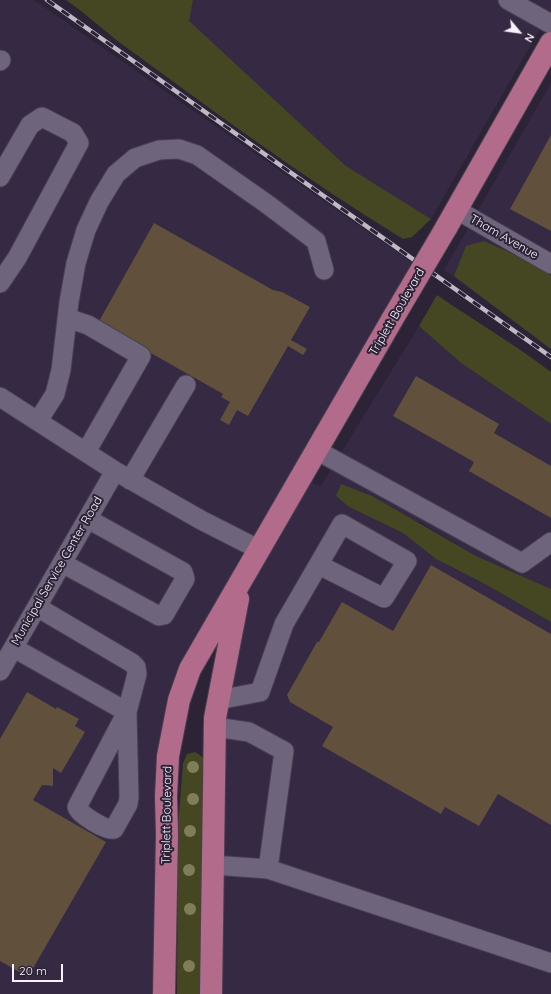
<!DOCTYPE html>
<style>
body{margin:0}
#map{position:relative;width:551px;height:994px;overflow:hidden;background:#2c2337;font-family:Quicksand,sans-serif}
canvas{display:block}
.north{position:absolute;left:499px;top:12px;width:40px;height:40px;-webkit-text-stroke:3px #2c2337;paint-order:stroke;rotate:119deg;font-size:11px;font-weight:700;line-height:16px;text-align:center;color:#f7f2fd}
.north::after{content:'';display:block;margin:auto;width:14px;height:18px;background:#f7f2fd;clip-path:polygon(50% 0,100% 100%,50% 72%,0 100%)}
.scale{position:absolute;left:12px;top:964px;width:51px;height:18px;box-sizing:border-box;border:2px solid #f7f2fd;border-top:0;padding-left:5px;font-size:12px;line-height:14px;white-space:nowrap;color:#f7f2fd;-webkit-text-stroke:3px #2c2337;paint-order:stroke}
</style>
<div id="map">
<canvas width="551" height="994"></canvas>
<div class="north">N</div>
<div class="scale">20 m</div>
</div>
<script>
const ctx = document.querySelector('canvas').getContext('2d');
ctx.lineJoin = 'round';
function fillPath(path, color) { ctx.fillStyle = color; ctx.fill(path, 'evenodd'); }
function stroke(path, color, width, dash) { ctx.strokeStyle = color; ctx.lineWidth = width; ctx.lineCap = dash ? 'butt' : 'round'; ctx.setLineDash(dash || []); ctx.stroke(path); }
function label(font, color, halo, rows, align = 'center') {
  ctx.font = font + ' Quicksand,sans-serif'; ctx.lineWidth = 4; ctx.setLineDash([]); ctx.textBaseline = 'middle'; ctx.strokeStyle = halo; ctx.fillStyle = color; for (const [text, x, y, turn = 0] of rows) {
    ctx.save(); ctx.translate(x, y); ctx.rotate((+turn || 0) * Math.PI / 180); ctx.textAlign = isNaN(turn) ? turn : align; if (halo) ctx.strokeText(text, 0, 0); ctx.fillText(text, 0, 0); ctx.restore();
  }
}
fillPath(new Path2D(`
 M 0,0 L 34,0 L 422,269 L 301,476 L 320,487 L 419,326 L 461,363 L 551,424 L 551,589 L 476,556 L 420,522 L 336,496 L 349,507 L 403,533 L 436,559 L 485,584 L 551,622 L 551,994 L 212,994 L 214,772 L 242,582 L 179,700 L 164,994 L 0,994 Z
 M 193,0 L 551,0 L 551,10 L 431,219 L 346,166 L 301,125 L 188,21 Z
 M 551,83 L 551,349 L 444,270 Z`), '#352944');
fillPath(new Path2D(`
 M 66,0 L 193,0 L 189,21 L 346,166 L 431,219 L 412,237 L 403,239 C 305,179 212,110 119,42 C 101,28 85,13 66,0 Z
 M 484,241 L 531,262 L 551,276 L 551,349 L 454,276 L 466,246 Z
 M 437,295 C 475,321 514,344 551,372 L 551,424 L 461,363 L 419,326 Z
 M 341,484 L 372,496 L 476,556 L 551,589 L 551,622 L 485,584 L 436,559 L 403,533 L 349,507 L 336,496 Z
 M 195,752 L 200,755 L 206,762 L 202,994 L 177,994 L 178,827 L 183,763 L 187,754 Z`), '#454723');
fillPath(new Path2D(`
 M 551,135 L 551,231 L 510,209 Z
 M 154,223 L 273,290 L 282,292 L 310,307 L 291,340 L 307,349 L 303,355 L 288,346 L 248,416 L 237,410 L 229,425 L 220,420 L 230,402 L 221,397 L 223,394 L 98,323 Z
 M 416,376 L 499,424 L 494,433 L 551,466 L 551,518 L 469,471 L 474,462 L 393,416 Z
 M 431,565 L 551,634 L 551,825 L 498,794 L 479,826 L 445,807 L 441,814 L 322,746 L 333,727 L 290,702 L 287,695 L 317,642 L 319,642 L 342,602 L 393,631 Z
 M 27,692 L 56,709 L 57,707 L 79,719 L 75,726 L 85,732 L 61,773 L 53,768 L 53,786 L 42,785 L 33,800 L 106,842 L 28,977 L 0,961 L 0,739 Z`), '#60503c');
const minor = new Path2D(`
 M 508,0 L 551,24
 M 0,61 L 1,60
 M 0,177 L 30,125 L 42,117 L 73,133 L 79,143 L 17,258 L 0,283
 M 457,210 L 551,264
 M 67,318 L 88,325 L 141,356 L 86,452
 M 0,397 L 115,471 L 201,520 L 258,549
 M 38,421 L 55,394 L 61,370 L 69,302 L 76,263 L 86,230 L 99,202 L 116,174 L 135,158 L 159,150 L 179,149 L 197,155 L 267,204 L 316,241 L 324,270
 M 316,450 L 522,563 L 551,542
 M 130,480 L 186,385
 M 62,563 L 159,616 L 164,615 L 185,579 L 183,572 L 88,519
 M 14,648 L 127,712 L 77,807 C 78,814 108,832 114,829 L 128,804 L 129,797 L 127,712 L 137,674 L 136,667 L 132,663 L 37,607
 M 0,671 L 115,471
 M 218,700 L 260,692 L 284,624 L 342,524 L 407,561 L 384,598 L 319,565
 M 213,865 L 268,869 L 284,751 L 249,732 L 215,727
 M 268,869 L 551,963`);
const major = new Path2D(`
 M 446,228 L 551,43
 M 164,994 L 167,834 L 166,796 L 168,756 L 179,700 L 190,669 L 393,318
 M 211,994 L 215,718 L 238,599`);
stroke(minor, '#473f4f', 21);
stroke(major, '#473f4f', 24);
stroke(minor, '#6e647b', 19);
stroke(major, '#b26b8a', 22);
const rail = new Path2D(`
 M 47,0 L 551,357`);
stroke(rail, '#bfb9c6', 4.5);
stroke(rail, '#2c2337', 3, [9]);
const majorBridge = new Path2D(`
 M 393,318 L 446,228`);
stroke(majorBridge, '#473f4f', 24, []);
stroke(majorBridge, '#b26b8a', 22);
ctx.fillStyle = '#807e59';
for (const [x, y] of [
 [193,767],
 [193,799],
 [190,831],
 [189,870],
 [190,909],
 [189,966]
]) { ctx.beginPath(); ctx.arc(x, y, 6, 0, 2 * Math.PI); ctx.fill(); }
label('12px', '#f7f2fd', '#2c2337', [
 ["Tham Avenue",504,237,30],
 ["Triplett Boulevard",397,312,-60],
 ["Municipal Service Center Road",57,571,-60],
 ["Triplett Boulevard",167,815,-89]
]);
</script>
